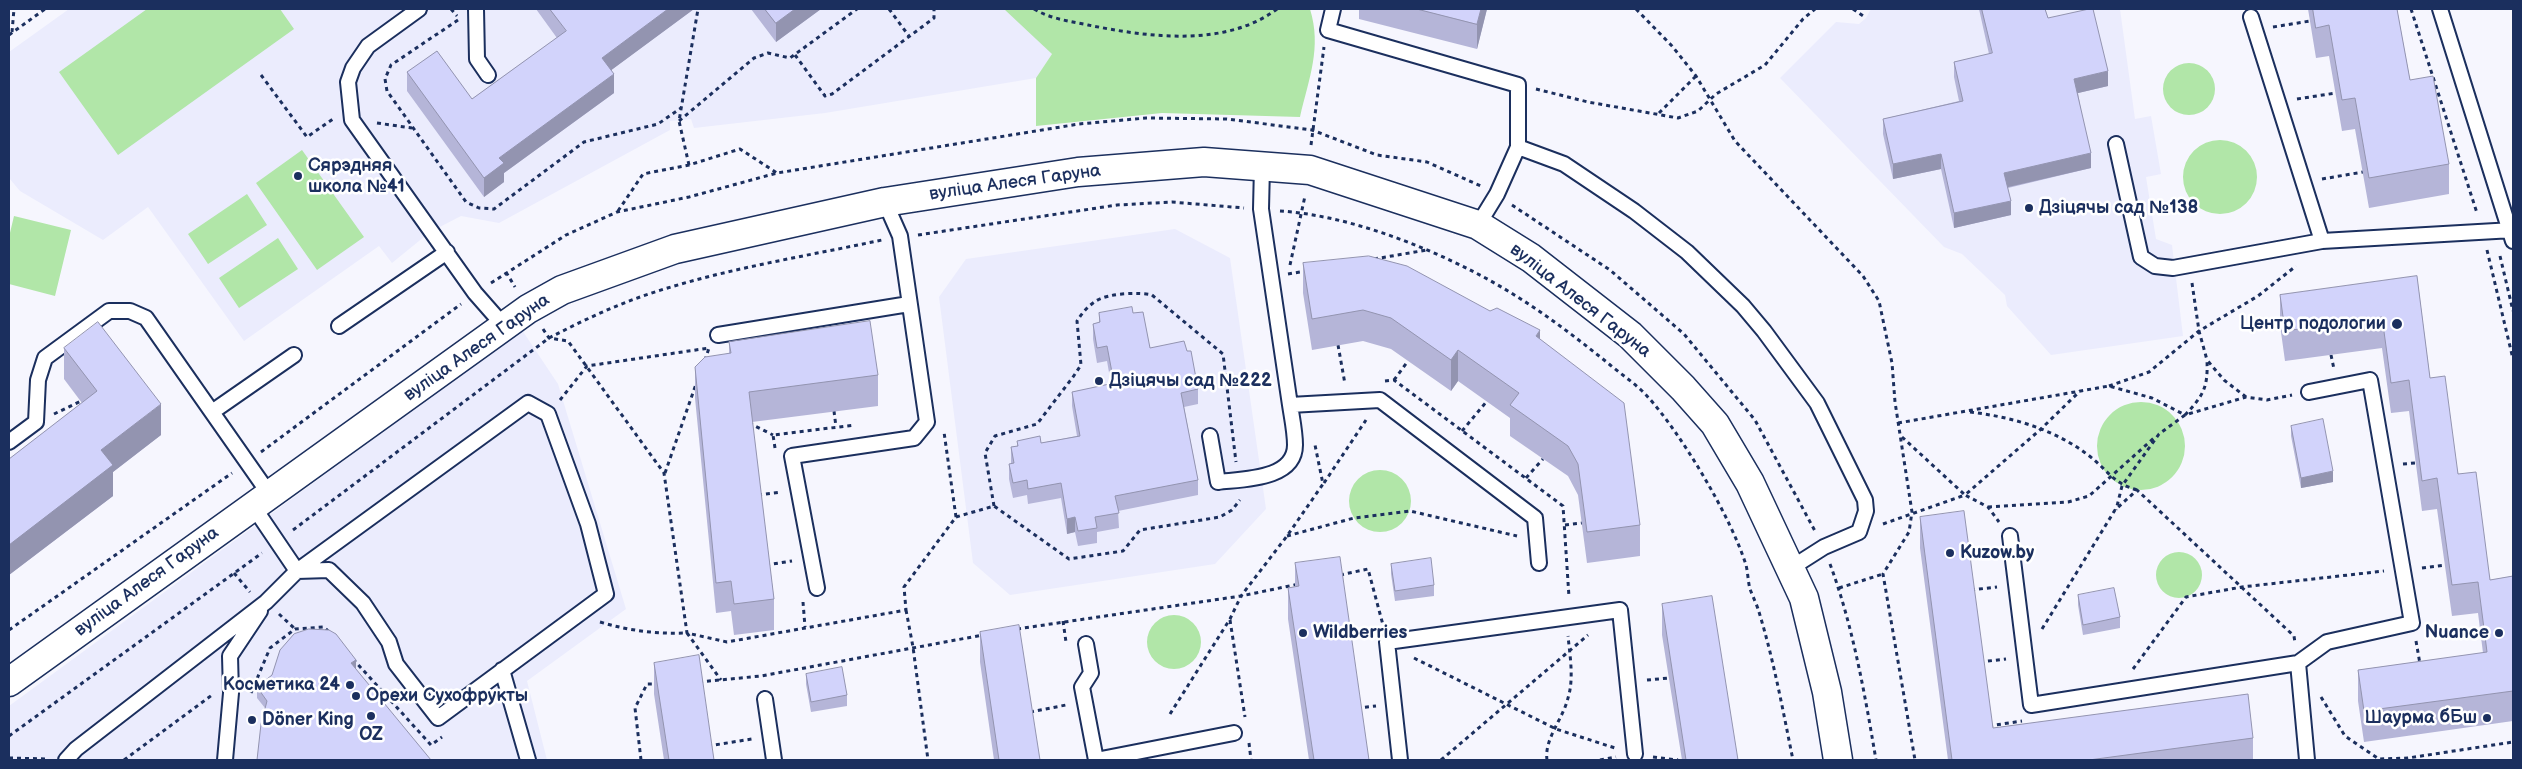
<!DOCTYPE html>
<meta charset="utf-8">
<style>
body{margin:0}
#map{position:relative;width:2522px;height:769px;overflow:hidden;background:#f6f6fe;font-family:"Balsamiq Sans",sans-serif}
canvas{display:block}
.frame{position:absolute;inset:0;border:10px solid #1b2f5e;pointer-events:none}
</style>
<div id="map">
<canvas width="2522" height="769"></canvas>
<div class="frame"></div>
</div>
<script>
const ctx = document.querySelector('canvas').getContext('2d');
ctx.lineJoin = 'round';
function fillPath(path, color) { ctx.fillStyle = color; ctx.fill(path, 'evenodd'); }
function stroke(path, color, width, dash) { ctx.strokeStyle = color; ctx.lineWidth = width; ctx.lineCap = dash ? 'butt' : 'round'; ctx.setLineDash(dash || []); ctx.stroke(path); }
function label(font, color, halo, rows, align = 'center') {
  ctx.font = font + ' "Balsamiq Sans",sans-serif'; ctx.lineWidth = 5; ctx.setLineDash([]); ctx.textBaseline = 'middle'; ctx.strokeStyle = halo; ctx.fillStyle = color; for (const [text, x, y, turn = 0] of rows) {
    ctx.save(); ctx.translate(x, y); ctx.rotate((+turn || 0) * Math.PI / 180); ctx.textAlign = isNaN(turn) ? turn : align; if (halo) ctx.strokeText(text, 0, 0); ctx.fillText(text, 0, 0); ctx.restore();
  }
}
fillPath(new Path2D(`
 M 69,9 L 1010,9 L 1052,54 L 1036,78 L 825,113 L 694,128 L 691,119 L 670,121 L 670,130 L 499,223 L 461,216 L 430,232 L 392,263 L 379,246 L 244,341 L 148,207 L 103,240 L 20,191 L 9,178 L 9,52 Z
 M 1871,9 L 2120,9 L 2135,119 L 2151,116 L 2161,174 L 2146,177 L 2156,239 L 2172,245 L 2183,336 L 2051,355 L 2007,306 L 2005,295 L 1962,254 L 1944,247 L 1780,78 L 1836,22 L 1859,24 L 1866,18 Z
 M 1175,229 L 1230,258 L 1266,509 L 1215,564 L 1010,595 L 973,563 L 939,297 L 966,259 Z
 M 522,330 L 558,384 L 626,609 L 527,681 L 547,760 L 9,760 L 9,706 Z`), '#ebecfd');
fillPath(new Path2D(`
 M 147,9 L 280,9 L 294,29 L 118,155 L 59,72 Z
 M 1004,9 L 1310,9 C 1322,48 1309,78 1300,117 L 1162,113 L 1036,126 L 1036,78 L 1052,54 Z
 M2163 89a26 26 0 1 1 52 0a26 26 0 1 1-52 0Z
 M2183 177a37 37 0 1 1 74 0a37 37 0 1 1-74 0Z
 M 302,150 L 364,237 L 317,270 L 256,183 Z
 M 247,194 L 267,225 L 208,264 L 188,234 Z
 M 14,216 L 71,230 L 55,296 L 9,284 L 9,237 Z
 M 278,238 L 298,269 L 239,308 L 219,278 Z
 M2097 446a44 44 0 1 1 88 0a44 44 0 1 1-88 0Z
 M1349 501a31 31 0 1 1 62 0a31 31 0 1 1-62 0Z
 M2156 575a23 23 0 1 1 46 0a23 23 0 1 1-46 0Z
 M1147 642a27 27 0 1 1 54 0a27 27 0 1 1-54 0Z`), '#b1e6a8');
const service = new Path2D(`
 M 419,9 L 368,46 L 353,68 L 348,82 L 352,120 L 475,293 L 504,326
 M 476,9 L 477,59 L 488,75
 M 1333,9 L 1328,30 L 1518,85 L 1518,147
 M 2440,9 L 2513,241
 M 2251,17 L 2322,241 L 2513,230
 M 2116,144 L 2141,257 L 2155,266 L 2173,268 L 2322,241
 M 1262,166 L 1261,209 L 1290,405 L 1380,400 L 1535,518 L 1539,563
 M 1478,225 L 1497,194 L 1518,147 L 1564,164 L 1634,211 L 1687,252 L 1743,306 L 1764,331 L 1817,403 L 1865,500 L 1866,511 L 1859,532 L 1824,547 L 1791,568
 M 339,326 L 447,252
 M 718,335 L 909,304
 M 212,412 L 294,355
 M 1210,436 L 1218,482 C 1242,479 1295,480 1295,445 C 1295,432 1292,418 1290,405
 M 9,442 L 36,422 L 38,380 L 45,358 L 109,311 L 130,311 L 146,318 L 270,495
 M 2010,536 L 2031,705 L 2298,663
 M 817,588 L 792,456 L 914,438 L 927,422 L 900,236 L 885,202
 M 1086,644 L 1091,673 L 1082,687 L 1096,760
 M 502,670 L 528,760
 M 765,699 L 774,760
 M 66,760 L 76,749 L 266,602 L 297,571 L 528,403 L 548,414 L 588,524 L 606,594 L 438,718 L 396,664 L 389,642 L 363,603 L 329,570 L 297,571 L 253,506
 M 225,760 L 231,693 L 230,656 L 260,611
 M 1096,760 L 1234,733
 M 1400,760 L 1387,642 L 1620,610 L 1635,754
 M 2307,760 L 2298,663 L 2327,642 L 2412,623 L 2370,380 L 2309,392`);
const tertiary = new Path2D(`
 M 9,682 L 528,309 L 562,290 L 675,249 L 885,202 L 1078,172 L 1204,162 L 1310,170 L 1478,225 L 1531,258 L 1630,335 L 1683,388 L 1715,424 L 1750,483 L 1804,598 L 1827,692 L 1838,760`);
stroke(service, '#1b2f5e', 18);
stroke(tertiary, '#1b2f5e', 31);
stroke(new Path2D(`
 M 451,9 L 457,16
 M 889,9 L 909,36
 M 1034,9 C 1051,19 1069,21 1088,25 C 1148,37 1225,48 1277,9
 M 1636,9 L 1672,46 L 1696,76 L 1735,141 L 1863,276 L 1879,301 L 1892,363 L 1895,402 L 1912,512 L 1909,532 L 1883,574 L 1915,760
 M 1853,9 L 1866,18
 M 2411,9 L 2477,213
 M 458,20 L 391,65 L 385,79 L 387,91 L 466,202 L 479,208 L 494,209 L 584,142 L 658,124 L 681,108
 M 2273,27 L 2310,21
 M 12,32 L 14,9
 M 9,35 L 45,9
 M 795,55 L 825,96 L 832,94 L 934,18 L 934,9
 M 261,75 L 307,137 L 333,119
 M 1536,89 L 1588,102 L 1678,118 L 1698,111 L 1716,94 L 1765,65 L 1803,19 L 1815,9
 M 2297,99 L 2336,93
 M 1659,113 L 1696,76
 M 679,121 L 754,58 L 768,53 L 790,58 L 857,9
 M 377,123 L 412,128
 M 1311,145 L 1324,47
 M 689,165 L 679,121 L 698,9
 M 2322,179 L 2363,172
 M 1512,205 L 1610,270 L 1684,334 L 1755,420 L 1815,531
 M 618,211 L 643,174 L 689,165 L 740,149 L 777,173
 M 1280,211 C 1344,215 1418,243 1474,272 C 1523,297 1567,330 1609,364 C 1622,375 1636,384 1647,396 C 1681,433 1731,517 1746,565 C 1748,573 1748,582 1750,589 C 1753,597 1757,605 1759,612 C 1774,661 1783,711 1793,760
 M 918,235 L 1117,205 L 1172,202 L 1244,208
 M 2487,250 L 2513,359
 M 2500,256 L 2513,311
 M 1374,259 L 1427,250
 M 1290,265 L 1305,196
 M 506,272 L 515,287
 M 1288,274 L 1306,271
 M 491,283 L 566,235 L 617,212 L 689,197 L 777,173 L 1079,124 L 1146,118 L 1227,119 L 1312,130 L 1377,155 L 1427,162 L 1481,186
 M 2192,283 L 2199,331 L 2207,360
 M 543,329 L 549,338 L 568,341 L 664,473 L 687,633 L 727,642 L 906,610 L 904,587 L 956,517 L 944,432
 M 1338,345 L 1345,384
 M 2331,355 L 2334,369
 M 1394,380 L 1408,361
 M 1385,381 L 1394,380 L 1563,506 L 1569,597
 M 2109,386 L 2149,372 L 2199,331 L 2258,296 L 2296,266
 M 2246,397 L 2224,380 L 2207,360 C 2208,387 2204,395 2185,415 L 2246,397 L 2267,400 L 2292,395
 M 560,400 L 587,366 L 709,348 L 705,360
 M 834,411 L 836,427
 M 1970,412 C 2012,417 2054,429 2088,455 C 2107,469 2112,483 2137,490
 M 54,414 L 81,401
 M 749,423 L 773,435
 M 1898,423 L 2109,386 L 2152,398 L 2185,415 L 2159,434 L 2122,486 L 2116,510
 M 1462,431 L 1487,401
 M 1902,437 L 1965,495 L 2041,429 L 2080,391
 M 775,448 L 773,435 L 855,425
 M 261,452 L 461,304
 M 2403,464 L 2415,463
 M 665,473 L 696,384
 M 1526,478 L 1543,459
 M 1324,483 L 1366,420
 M 758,495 L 781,492
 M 994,506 L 985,453 L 995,436 L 1037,424 L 1073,377 L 1081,365 L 1077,321 C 1082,313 1088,306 1096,301 C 1108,293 1139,292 1152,295 L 1223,354 L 1236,462
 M 1988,507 L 2068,502 L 2089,496 L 2154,438
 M 956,517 L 994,506 L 1069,559 L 1123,551 L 1140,530 L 1220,517 L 1232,510 L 1240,500
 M 1883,524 L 1965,495 L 1988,507 L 1999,522
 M 1565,525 L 1582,523
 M 293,530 L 549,338 C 578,323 609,308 640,297 C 717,270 802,257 882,240
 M 1287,536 L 1354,518 L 1410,511 L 1517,536
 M 1830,564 C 1853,626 1865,695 1876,760
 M 766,565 L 792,561
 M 2422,568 L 2446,565
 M 234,573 L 250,592
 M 1340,575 L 1368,569 L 1383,625
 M 1839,588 L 1883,574
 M 1971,590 L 1997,587
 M 803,602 L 805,627
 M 906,610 L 913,647 L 928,760
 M 279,614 L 295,629
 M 1230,620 L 1245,717
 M 1063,621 L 1066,642
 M 600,622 C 630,631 657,634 687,633 L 721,680
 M 1017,629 L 1241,596 L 1299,584
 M 2042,629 L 2115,510 L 2137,490 L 2294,636 L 2295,643
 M 9,630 L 232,473
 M 1347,636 L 1371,634
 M 2416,641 L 2420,664
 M 1414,658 L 1556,729 L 1615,748
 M 353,659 L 431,745 L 442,737
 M 1980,662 L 2006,659
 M 2133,669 L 2186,597 L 2242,587 L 2384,571
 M 1647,680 L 1669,678
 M 699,682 L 761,676 L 983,635
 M 251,693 L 270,648 L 295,629 L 324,627 L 329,632
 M 2321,697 L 2345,736 L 2379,759 L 2408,758 L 2513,742
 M 1357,708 L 1376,706
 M 1030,712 L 1066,705
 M 1170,714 L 1230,619 L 1241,596 L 1287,536 L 1323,484 L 1315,445
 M 1989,726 L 2022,721
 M 9,736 L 262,553
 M 1249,743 L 1251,760
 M 708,746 L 752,739
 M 1653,757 L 1678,760
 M 9,758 L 48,759
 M 124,760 L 212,695
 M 641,760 L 635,708 L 647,684 L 658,684
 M 1441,760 L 1588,635
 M 1547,760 C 1544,739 1563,719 1568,698 C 1574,679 1570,656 1568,636
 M 1600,760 L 1616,757`), '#1b2f5e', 3, [4, 4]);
stroke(service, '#fff', 14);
stroke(tertiary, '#fff', 28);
fillPath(new Path2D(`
 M 536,9 L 694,9 L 611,70 L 614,93 L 504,173 L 504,182 L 484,197 L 407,91 L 407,72 L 472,99 L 557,38 Z
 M 751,9 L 821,9 L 776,42 Z
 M 1359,9 L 1487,9 L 1477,49 L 1359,19 Z
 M 1979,9 L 2045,9 L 2048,18 L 2108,86 L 2078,93 L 2091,168 L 2008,188 L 2011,215 L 1954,228 L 1941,169 L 1893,179 L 1883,134 L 1883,119 L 1959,101 L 1954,77 L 1954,62 L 1989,54 Z
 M 2308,9 L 2397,9 L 2410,80 L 2449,164 L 2449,194 L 2369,208 L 2355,129 L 2342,131 L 2329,56 L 2316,58 Z
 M 1303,263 L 1540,339 L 1640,525 L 1640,556 L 1587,563 L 1578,495 L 1568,476 L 1510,436 L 1510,418 L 1458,381 L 1451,391 L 1391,349 L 1363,341 L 1312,350 L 1303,293 Z
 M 2417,276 L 2430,378 L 2490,580 L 2513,576 L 2513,721 L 2364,742 L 2358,701 L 2358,670 L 2483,653 L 2478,613 L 2452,616 L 2437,509 L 2422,511 L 2409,411 L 2391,413 L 2382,348 L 2285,361 L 2280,325 L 2280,295 Z
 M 1099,313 L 1133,313 L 1150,348 L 1187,351 L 1198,389 L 1198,404 L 1184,407 L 1198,480 L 1198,495 L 1118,511 L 1119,528 L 1097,532 L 1097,543 L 1078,546 L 1075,532 L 1067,534 L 1061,498 L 1028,504 L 1027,495 L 1013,498 L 1009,479 L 1009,464 L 1011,464 L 1011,447 L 1017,446 L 1017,441 L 1041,443 L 1077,436 L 1072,406 L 1072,392 L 1111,384 L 1107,361 L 1097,363 L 1093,339 L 1093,324 L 1099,323 Z
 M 729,342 L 878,375 L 878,406 L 752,422 L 774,599 L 774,630 L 734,635 L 731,611 L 716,613 L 695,398 L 695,367 L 729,353 Z
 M 64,348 L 161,435 L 113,472 L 113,496 L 9,575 L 9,459 L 82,403 L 64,379 Z
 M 2291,426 L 2333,482 L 2301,488 L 2291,436 Z
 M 1920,517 L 1993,728 L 2253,738 L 2253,760 L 1948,760 L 1920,548 Z
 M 1295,563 L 1369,760 L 1309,760 L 1288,619 L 1288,588 L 1295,587 Z
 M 1391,564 L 1434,585 L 1434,596 L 1395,601 L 1391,574 Z
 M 2078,595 L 2120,617 L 2120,628 L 2083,635 L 2078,605 Z
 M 1662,604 L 1738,760 L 1682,760 L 1662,635 Z
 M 309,629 L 265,708 L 257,698 L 257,687 L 272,675 Z
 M 980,632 L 1040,760 L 994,760 L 980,662 Z
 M 654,663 L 714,760 L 664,760 L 654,694 Z
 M 806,674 L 847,695 L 847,706 L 811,712 L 806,684 Z`), '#b5b5d8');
fillPath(new Path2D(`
 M 668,9 L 694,9 L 602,77 L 602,58 Z
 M 795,9 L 821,9 L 776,42 L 776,23 Z
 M 1481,9 L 1487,9 L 1477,49 L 1477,24 Z
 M 2108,71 L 2108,86 L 2074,94 L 2074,79 Z
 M 614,74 L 614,93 L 504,173 L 504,182 L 484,197 L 484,178 L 499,158 Z
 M 2091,153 L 2091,168 L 2004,188 L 2004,173 Z
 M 1941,154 L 1941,169 L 1893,179 L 1893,164 Z
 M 2011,201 L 2011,215 L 1954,228 L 1954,213 Z
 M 1540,330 L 1540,361 L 1536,336 Z
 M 1458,350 L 1458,381 L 1451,391 L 1451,360 Z
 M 161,404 L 161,435 L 113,472 L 113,496 L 9,575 L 9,545 L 101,450 Z
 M 2333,471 L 2333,482 L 2301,488 L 2301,478 Z
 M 1075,517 L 1075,532 L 1067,534 L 1067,519 Z
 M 356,660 L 356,670 L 351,663 Z`), '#9394b0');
const building = new Path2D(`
 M 550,9 L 668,9 L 602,58 L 614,74 L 499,158 L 504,163 L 484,178 L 407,72 L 437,51 L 472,99 L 566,31 Z
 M 765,9 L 795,9 L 776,23 Z
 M 1417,9 L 1481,9 L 1477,24 Z
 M 1982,9 L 2045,9 L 2048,18 L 2089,9 L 2093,9 L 2108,71 L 2074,79 L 2091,153 L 2004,173 L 2011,201 L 1954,213 L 1941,154 L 1893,164 L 1883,119 L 1963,101 L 1954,62 L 1992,53 Z
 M 2313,9 L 2397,9 L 2410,80 L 2433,76 L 2449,164 L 2369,178 L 2355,98 L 2342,100 L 2329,25 L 2316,28 Z
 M 1369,256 L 1407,266 L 1490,311 L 1497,308 L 1540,330 L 1536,336 L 1624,403 L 1640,525 L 1587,532 L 1578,464 L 1568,446 L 1510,405 L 1519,393 L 1458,350 L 1451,360 L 1391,318 L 1363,310 L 1312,319 L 1303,263 Z
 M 2417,276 L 2430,378 L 2445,376 L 2458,474 L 2476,472 L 2490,580 L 2513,576 L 2513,691 L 2364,711 L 2358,670 L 2487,652 L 2478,582 L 2452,585 L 2437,478 L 2422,481 L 2409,380 L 2391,383 L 2382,317 L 2285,331 L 2280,295 Z
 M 1132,307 L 1133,313 L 1143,312 L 1150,348 L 1184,341 L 1187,351 L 1191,351 L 1198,389 L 1181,393 L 1198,480 L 1115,496 L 1119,513 L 1095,517 L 1097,528 L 1078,531 L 1075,517 L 1067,519 L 1061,483 L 1028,489 L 1027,480 L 1013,483 L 1009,464 L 1014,463 L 1011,447 L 1018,446 L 1017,441 L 1040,436 L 1041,443 L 1080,436 L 1072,392 L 1114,383 L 1107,346 L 1097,348 L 1093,324 L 1100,322 L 1099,313 Z
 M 870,321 L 878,375 L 749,392 L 774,599 L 734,604 L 731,581 L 716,583 L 695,367 L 705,357 L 731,353 L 729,342 Z
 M 98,322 L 161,404 L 101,450 L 113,465 L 9,545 L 9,459 L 97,391 L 64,348 Z
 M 2323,419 L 2333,471 L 2301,478 L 2291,426 Z
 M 1964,511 L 1993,728 L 2248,694 L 2253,738 L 2089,760 L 1952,760 L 1920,517 Z
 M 1340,557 L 1369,760 L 1314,760 L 1288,588 L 1299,586 L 1295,563 Z
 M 1431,558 L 1434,585 L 1395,591 L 1391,564 Z
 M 2114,588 L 2120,617 L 2083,625 L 2078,595 Z
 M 1712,596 L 1738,760 L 1686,760 L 1662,604 Z
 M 1019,625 L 1040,760 L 999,760 L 980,632 Z
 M 309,629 L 329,630 L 336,634 L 356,660 L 351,663 L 431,760 L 257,760 L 261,724 L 267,701 L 257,687 L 272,675 L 280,650 L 294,634 Z
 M 699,655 L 714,760 L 669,760 L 654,663 Z
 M 842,667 L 847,695 L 811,702 L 806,674 Z`);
fillPath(building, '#d2d3fb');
stroke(building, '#9394b0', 1);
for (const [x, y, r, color] of [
 [298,176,5,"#1b2f5e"],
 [2029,208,5,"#1b2f5e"],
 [2397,324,6,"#1b2f5e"],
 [1099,381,5,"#1b2f5e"],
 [1950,553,5,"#1b2f5e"],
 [1303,633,5,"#1b2f5e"],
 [2499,633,5,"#1b2f5e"],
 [350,685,5,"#1b2f5e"],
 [356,696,5,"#1b2f5e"],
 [371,716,5,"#1b2f5e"],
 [2487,718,5,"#1b2f5e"],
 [252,720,5,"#1b2f5e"]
]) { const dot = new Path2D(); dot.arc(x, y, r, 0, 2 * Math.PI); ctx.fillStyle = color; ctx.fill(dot); stroke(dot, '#fff', 2); }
label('bold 18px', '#1b2f5e', '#fff', [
 ["Сярэдняя",308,166],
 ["школа №41",308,187],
 ["Дзіцячы сад №138",2039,208],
 ["Центр подологии",2386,324,"right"],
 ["Дзіцячы сад №222",1109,381],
 ["Kuzow.by",1960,553],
 ["Wildberries",1313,633],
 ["Nuance",2489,633,"right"],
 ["Косметика 24",340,685,"right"],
 ["Орехи Сухофрукты",366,696],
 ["Шаурма бБш",2477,718,"right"],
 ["Döner King",262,720],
 ["OZ",371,735,"center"]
], 'left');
label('18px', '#1b2f5e', '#fff', [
 ["вуліца Алеся Гаруна",1015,183,-8],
 ["вуліца Алеся Гаруна",1580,301,38],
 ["вуліца Алеся Гаруна",477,348,-35],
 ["вуліца Алеся Гаруна",147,582,-36]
]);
</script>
